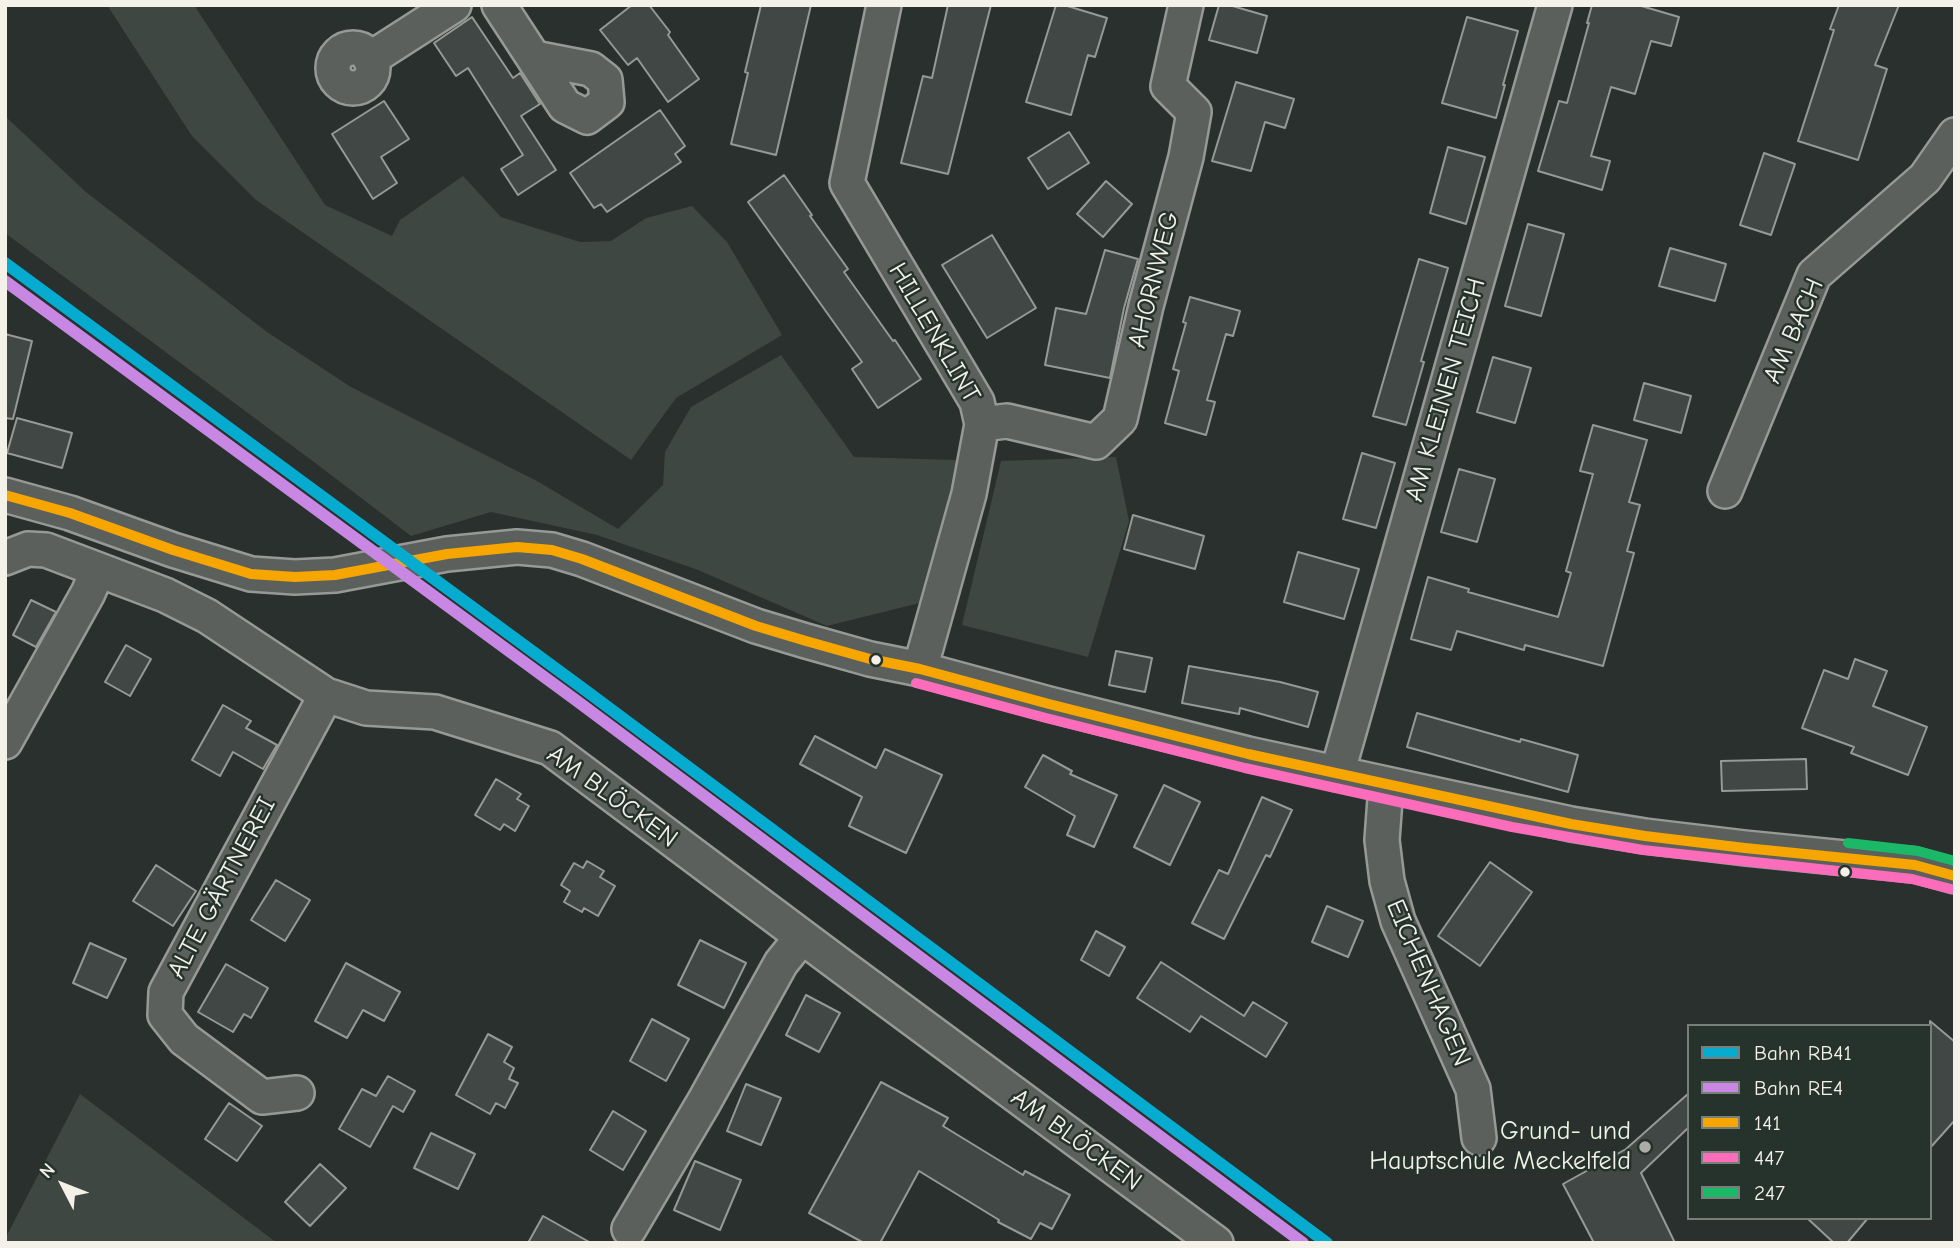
<!DOCTYPE html>
<meta charset="utf-8">
<style>
body{margin:0}
#map{position:relative;width:1960px;height:1248px;overflow:hidden;background:#29302d;font-family:"Comic Neue",sans-serif}
canvas{display:block}
.frame{position:absolute;inset:0;border:7px solid #f4f1e8;pointer-events:none}
.legend{position:absolute;left:1687px;top:1024px;width:245px;height:196px;box-sizing:border-box;background:#26332d;border:2px solid #787f78;margin:0;padding:9px 12px;list-style:none;font-size:21px;color:#f4f1e8}
.legend li{display:flex;align-items:center;gap:14px;height:35px}
.legend b{width:35px;border:2px solid #787f78}
.north{position:absolute;left:28px;top:1150px;width:70px;height:70px;-webkit-text-stroke:5px #26332d;paint-order:stroke;rotate:312deg;font-size:19px;font-weight:700;line-height:28px;text-align:center;color:#f4f1e8}
.north::after{content:'';display:block;margin:auto;width:24px;height:32px;background:#f4f1e8;clip-path:polygon(50% 0,100% 100%,50% 72%,0 100%)}
</style>
<div id="map">
<canvas width="1960" height="1248"></canvas>
<div class="frame"></div>
<ul class="legend">
<li><b style="height:9px;background:#06acd0"></b>Bahn RB41</li>
<li><b style="height:9px;background:#c787e3"></b>Bahn RE4</li>
<li><b style="height:9px;background:#f7a600"></b>141</li>
<li><b style="height:9px;background:#fb6dba"></b>447</li>
<li><b style="height:9px;background:#1ab867"></b>247</li>
</ul>
<div class="north">N</div>
</div>
<script>
const ctx = document.querySelector('canvas').getContext('2d');
ctx.lineJoin = 'round';
function fillPath(path, color) { ctx.fillStyle = color; ctx.fill(path, 'evenodd'); }
function stroke(path, color, width, dash) { ctx.strokeStyle = color; ctx.lineWidth = width; ctx.lineCap = dash ? 'butt' : 'round'; ctx.setLineDash(dash || []); ctx.stroke(path); }
function label(font, color, halo, rows, align = 'center') {
  ctx.font = font + ' "Comic Neue",sans-serif'; ctx.lineWidth = 5; ctx.setLineDash([]); ctx.textBaseline = 'middle'; ctx.strokeStyle = halo; ctx.fillStyle = color; for (const [text, x, y, turn = 0] of rows) {
    ctx.save(); ctx.translate(x, y); ctx.rotate((+turn || 0) * Math.PI / 180); ctx.textAlign = isNaN(turn) ? turn : align; if (halo) ctx.strokeText(text, 0, 0); ctx.fillText(text, 0, 0); ctx.restore();
  }
}
fillPath(new Path2D(`
 M 107,5 L 194,5 L 325,205 L 392,236 L 400,220 L 463,176 L 501,217 L 580,242 L 611,241 L 646,218 L 692,206 L 727,242 L 782,335 L 676,398 L 631,460 L 256,200 L 192,136 Z
 M 5,116 L 86,192 L 267,332 L 351,387 L 537,481 L 618,529 L 663,485 L 665,452 L 691,407 L 781,355 L 854,457 L 957,460 L 932,600 L 827,626 L 698,570 L 597,535 L 491,512 L 411,536 L 318,465 L 5,233 Z
 M 1116,457 L 1129,521 L 1088,657 L 962,625 L 1001,461 Z
 M 80,1094 L 277,1243 L 5,1243 L 5,1239 Z`), '#3e4742');
const building = new Path2D(`
 M 632,5 L 649,5 L 670,32 L 668,35 L 699,79 L 668,102 L 637,58 L 628,65 L 600,30 Z
 M 761,5 L 811,5 L 776,155 L 731,144 L 748,73 L 745,72 Z
 M 948,5 L 991,5 L 948,174 L 901,163 L 923,76 L 932,78 Z
 M 1056,5 L 1064,5 L 1107,18 L 1095,57 L 1088,55 L 1071,115 L 1026,102 Z
 M 1219,5 L 1229,5 L 1267,16 L 1257,53 L 1209,40 Z
 M 1592,5 L 1638,5 L 1679,17 L 1671,46 L 1651,41 L 1635,94 L 1611,87 L 1591,156 L 1610,161 L 1602,190 L 1538,171 L 1559,101 L 1567,103 L 1589,23 L 1587,23 Z
 M 1839,5 L 1899,5 L 1875,65 L 1887,69 L 1858,160 L 1798,141 L 1834,30 L 1830,29 Z
 M 472,17 L 513,78 L 520,73 L 540,104 L 521,116 L 556,170 L 518,195 L 501,169 L 523,155 L 468,68 L 456,76 L 434,43 Z
 M 1467,17 L 1518,31 L 1503,85 L 1505,85 L 1496,118 L 1442,103 Z
 M 1236,82 L 1294,99 L 1285,128 L 1265,122 L 1251,171 L 1212,161 Z
 M 384,101 L 409,139 L 381,157 L 397,183 L 373,199 L 332,134 Z
 M 660,110 L 685,146 L 675,154 L 681,162 L 607,212 L 601,204 L 594,208 L 570,173 Z
 M 1069,132 L 1089,163 L 1048,189 L 1028,158 Z
 M 1448,147 L 1485,157 L 1466,224 L 1430,213 Z
 M 1764,153 L 1795,164 L 1771,235 L 1740,225 Z
 M 784,175 L 812,215 L 810,216 L 848,269 L 844,272 L 893,341 L 895,340 L 921,379 L 878,408 L 852,369 L 862,362 L 748,202 Z
 M 1106,181 L 1132,204 L 1103,237 L 1077,214 Z
 M 1528,224 L 1564,234 L 1541,316 L 1505,306 Z
 M 992,235 L 1036,308 L 987,338 L 942,265 Z
 M 1670,248 L 1726,264 L 1715,301 L 1659,286 Z
 M 1105,250 L 1138,259 L 1124,308 L 1110,378 L 1045,365 L 1056,308 L 1086,314 Z
 M 1419,259 L 1448,268 L 1421,361 L 1424,362 L 1406,425 L 1373,416 Z
 M 1190,297 L 1240,311 L 1233,336 L 1226,334 L 1207,400 L 1215,402 L 1206,435 L 1165,423 L 1179,371 L 1173,369 L 1186,323 L 1183,322 Z
 M 5,334 L 32,341 L 13,419 L 5,418 Z
 M 1493,357 L 1531,368 L 1515,423 L 1477,412 Z
 M 1644,383 L 1691,396 L 1681,433 L 1634,420 Z
 M 17,418 L 72,433 L 62,468 L 7,453 Z
 M 1593,425 L 1647,440 L 1629,502 L 1640,505 L 1627,551 L 1634,553 L 1603,666 L 1525,645 L 1524,650 L 1457,631 L 1451,650 L 1411,639 L 1428,577 L 1469,589 L 1468,592 L 1558,617 L 1571,573 L 1566,571 L 1593,474 L 1580,471 Z
 M 1362,453 L 1395,463 L 1376,528 L 1343,519 Z
 M 1459,469 L 1495,479 L 1477,542 L 1441,532 Z
 M 1133,515 L 1204,536 L 1195,569 L 1124,549 Z
 M 1298,552 L 1359,569 L 1344,619 L 1284,602 Z
 M 31,600 L 56,612 L 36,647 L 13,635 Z
 M 126,645 L 151,659 L 130,696 L 105,682 Z
 M 1116,651 L 1152,658 L 1145,692 L 1109,685 Z
 M 1855,659 L 1887,671 L 1873,706 L 1927,727 L 1908,775 L 1851,753 L 1854,747 L 1802,728 L 1824,670 L 1848,679 Z
 M 1189,666 L 1280,682 L 1318,692 L 1308,727 L 1240,708 L 1239,714 L 1182,703 Z
 M 223,705 L 251,721 L 246,728 L 277,745 L 263,769 L 233,752 L 220,776 L 192,760 Z
 M 1417,713 L 1520,742 L 1521,739 L 1578,755 L 1568,792 L 1407,747 Z
 M 815,736 L 876,768 L 885,749 L 942,775 L 906,853 L 849,826 L 862,797 L 800,764 Z
 M 1043,755 L 1072,771 L 1070,774 L 1117,795 L 1094,847 L 1067,835 L 1075,816 L 1025,787 Z
 M 1806,759 L 1807,789 L 1722,791 L 1721,761 Z
 M 496,779 L 521,794 L 517,799 L 529,806 L 515,831 L 504,824 L 500,830 L 475,815 Z
 M 1164,785 L 1200,802 L 1170,865 L 1134,847 Z
 M 1262,797 L 1292,810 L 1270,857 L 1266,855 L 1224,939 L 1192,923 L 1219,870 L 1228,874 Z
 M 587,861 L 604,871 L 600,877 L 615,886 L 598,916 L 584,908 L 582,912 L 564,902 L 570,891 L 561,885 L 574,863 L 583,868 Z
 M 1490,862 L 1532,892 L 1480,966 L 1438,936 Z
 M 156,865 L 196,891 L 173,926 L 133,901 Z
 M 276,880 L 310,900 L 285,941 L 251,920 Z
 M 1327,906 L 1363,921 L 1348,957 L 1312,942 Z
 M 1096,931 L 1125,947 L 1109,976 L 1081,960 Z
 M 700,940 L 746,963 L 724,1008 L 678,985 Z
 M 90,943 L 126,959 L 107,998 L 73,983 Z
 M 1161,962 L 1244,1016 L 1253,1002 L 1287,1023 L 1266,1057 L 1201,1016 L 1190,1032 L 1137,998 Z
 M 346,963 L 400,992 L 384,1021 L 363,1010 L 347,1038 L 315,1021 Z
 M 226,964 L 268,988 L 251,1018 L 244,1014 L 233,1032 L 198,1012 Z
 M 806,995 L 840,1013 L 819,1052 L 786,1035 Z
 M 652,1019 L 689,1039 L 666,1081 L 630,1061 Z
 M 1930,1021 L 1955,1042 L 1955,1120 L 1930,1148 Z
 M 488,1034 L 512,1047 L 504,1062 L 514,1068 L 509,1079 L 518,1083 L 505,1108 L 496,1103 L 490,1114 L 456,1095 Z
 M 388,1076 L 415,1091 L 403,1112 L 393,1106 L 370,1147 L 339,1129 L 362,1089 L 376,1096 Z
 M 881,1082 L 948,1118 L 943,1126 L 1023,1175 L 1025,1171 L 1070,1195 L 1052,1229 L 1040,1223 L 1031,1239 L 998,1222 L 999,1220 L 919,1171 L 880,1243 L 864,1243 L 809,1213 Z
 M 746,1084 L 781,1098 L 761,1145 L 727,1131 Z
 M 1689,1093 L 1689,1127 L 1641,1173 L 1675,1243 L 1594,1243 L 1563,1184 L 1626,1149 Z
 M 229,1103 L 262,1126 L 237,1161 L 205,1139 Z
 M 613,1111 L 646,1131 L 623,1170 L 590,1150 Z
 M 431,1133 L 475,1154 L 458,1189 L 414,1168 Z
 M 695,1161 L 741,1180 L 720,1230 L 674,1210 Z
 M 320,1164 L 346,1188 L 310,1226 L 285,1202 Z
 M 543,1216 L 591,1243 L 528,1243 Z
 M 1807,1218 L 1868,1218 L 1847,1243 L 1834,1243 Z`);
fillPath(building, '#414744');
stroke(building, '#969996', 2);
const minor = new Path2D(`
 M 499,5 L 565,106 L 587,117 L 607,102 L 605,80 L 591,69 L 534,58
 M 884,5 L 847,183 L 977,402 L 982,424 L 969,494 L 920,669
 M333 68a20 20 0 1 1 40 0a20 20 0 1 1-40 0Z
 M 370,59 L 454,5
 M 982,424 L 1007,421 L 1096,442 L 1120,419 L 1146,306 L 1186,157 L 1194,112 L 1168,86 L 1186,5
 M 1725,491 L 1814,275 L 1925,178 L 1955,135
 M 5,495 L 70,513 L 173,550 L 251,574 L 295,577 L 335,575 L 447,554 L 517,547 L 552,550 L 582,559 L 756,626 L 806,641 L 870,659 L 920,669 L 1049,704 L 1248,754 L 1571,824 L 1645,836 L 1745,848 L 1915,865 L 1955,876
 M 5,558 L 28,549 L 46,550 L 165,595 L 207,616 L 326,695 L 366,708 L 435,712 L 550,748 L 836,962 L 1216,1243
 M 5,742 L 88,593 L 98,570
 M 1337,774 L 1555,5
 M 1386,785 L 1382,840 L 1387,881 L 1398,921 L 1473,1089 L 1479,1138
 M 297,1093 L 262,1097 L 184,1039 L 165,1015 L 166,992 L 326,695
 M 629,1229 L 704,1102 L 781,963 L 802,937`);
stroke(minor, '#969996', 38);
stroke(minor, '#5c605c', 33);
stroke(new Path2D(`
 M 5,495 L 70,513 L 173,550 L 251,574 L 295,577 L 335,575 L 447,554 L 517,547 L 552,550 L 582,559 L 756,626 L 806,641 L 870,659 L 920,669 L 1049,704 L 1248,754 L 1571,824 L 1645,836 L 1745,848 L 1915,865 L 1955,876`), '#f7a600', 10);
stroke(new Path2D(`
 M 916,683 L 1046,718 L 1245,768 L 1512,827 L 1643,850 L 1912,879 L 1951,889`), '#fb6dba', 10);
stroke(new Path2D(`
 M 1848,843 L 1918,851 L 1955,861`), '#1ab867', 10);
stroke(new Path2D(`
 M 5,263 L 585,690 L 1327,1243`), '#06acd0', 12);
stroke(new Path2D(`
 M 5,281 L 577,701 L 1303,1243`), '#c787e3', 12);
for (const [x, y, r, color] of [
 [876,660,6,"#f4f1e8"],
 [1845,872,6,"#f4f1e8"],
 [1645,1147,7,"#adada7"]
]) { const dot = new Path2D(); dot.arc(x, y, r, 0, 2 * Math.PI); ctx.fillStyle = color; ctx.fill(dot); stroke(dot, '#26332d', 2.5); }
label('26px', '#f4f1e8', '#26332d', [
 ["AHORNWEG",1154,280,-76],
 ["AM BACH",1794,331,-66],
 ["HILLENKLINT",934,333,60],
 ["AM KLEINEN TEICH",1446,390,-74],
 ["AM BLÖCKEN",612,797,36],
 ["ALTE GÄRTNEREI",222,888,-62],
 ["EICHENHAGEN",1428,983,67],
 ["AM BLÖCKEN",1076,1140,36]
]);
label('26px', '#f4f1e8', '#26332d', [
 ["Grund- und",1631,1132],
 ["Hauptschule Meckelfeld",1631,1162]
], 'right');
</script>
